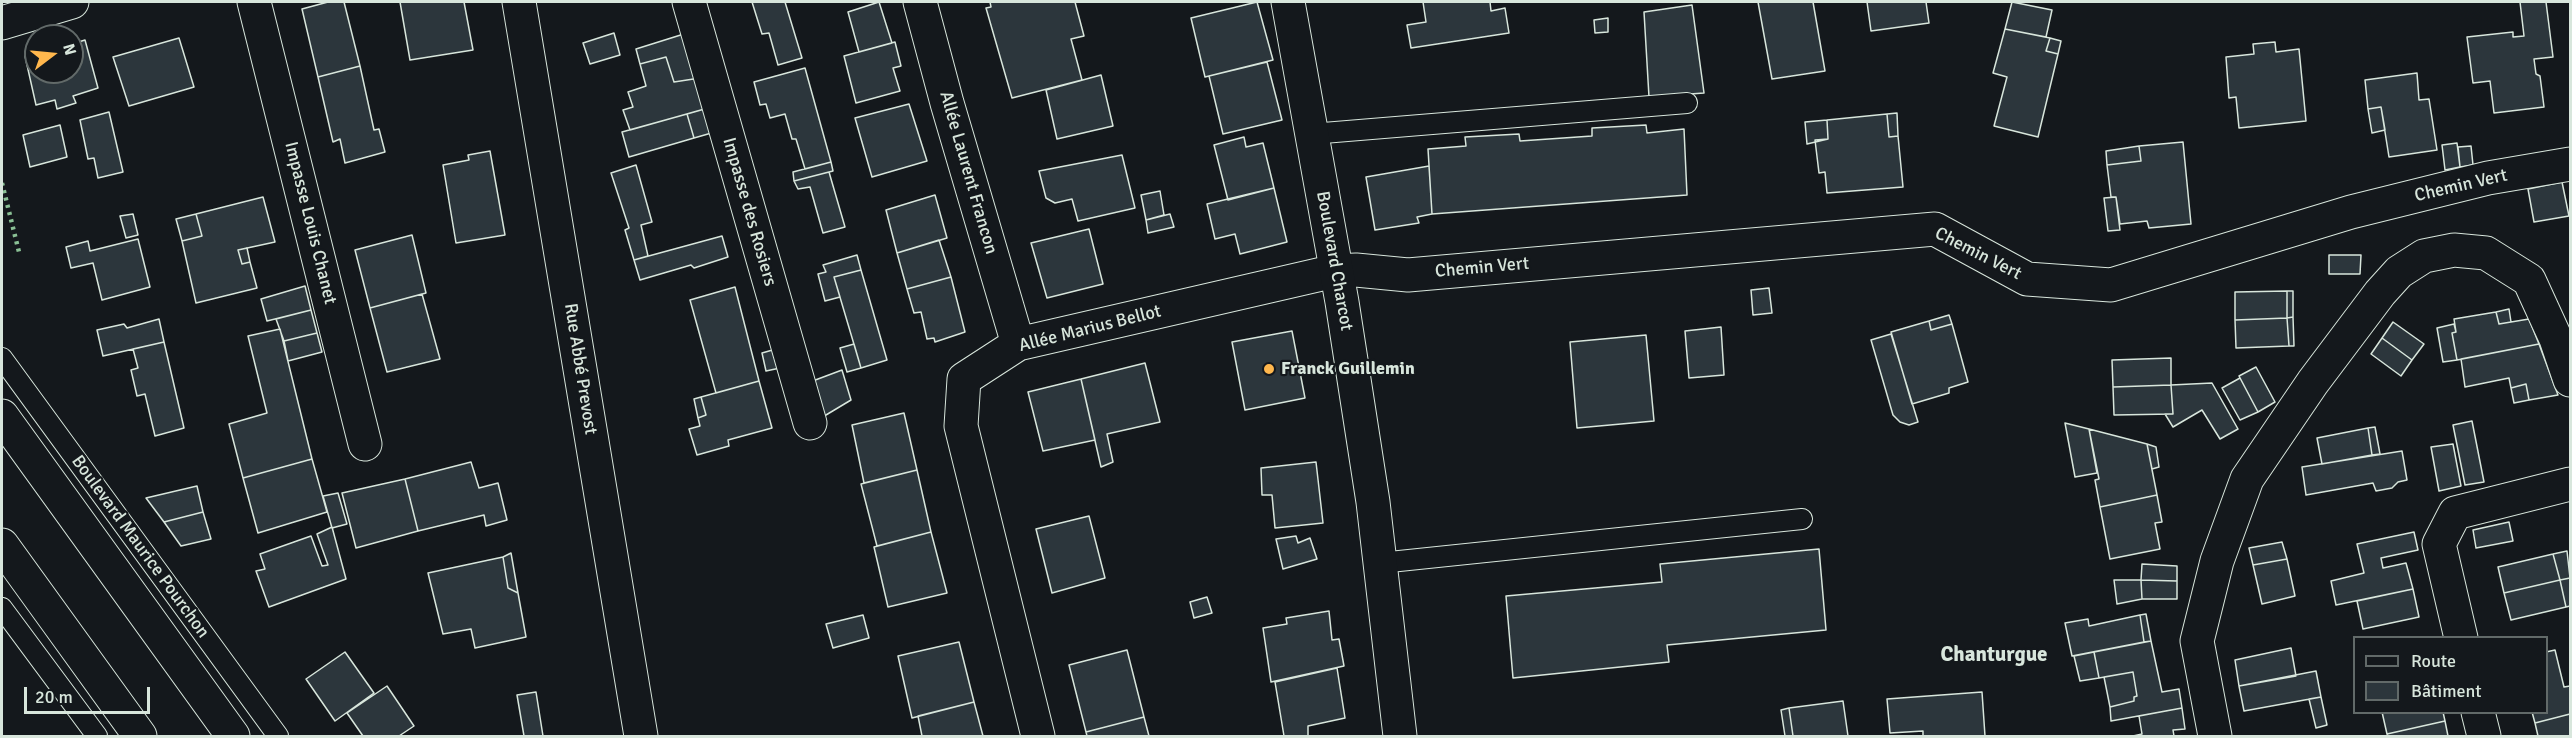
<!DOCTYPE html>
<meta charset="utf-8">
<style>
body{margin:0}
#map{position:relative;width:2572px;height:738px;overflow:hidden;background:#14181c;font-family:Signika,sans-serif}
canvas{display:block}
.frame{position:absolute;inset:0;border:3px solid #d8e6dc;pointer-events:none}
.legend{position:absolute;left:2353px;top:636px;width:195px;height:78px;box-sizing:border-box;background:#14181c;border:2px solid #626a69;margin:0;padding:8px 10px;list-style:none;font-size:18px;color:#d8e6dc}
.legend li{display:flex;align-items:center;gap:12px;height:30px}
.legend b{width:30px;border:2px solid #626a69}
.north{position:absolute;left:24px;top:24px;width:60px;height:60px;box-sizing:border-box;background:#14181c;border:2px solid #626a69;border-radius:50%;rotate:74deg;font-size:16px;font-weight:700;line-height:24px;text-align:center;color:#d8e6dc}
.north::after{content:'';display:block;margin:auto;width:21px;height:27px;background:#ffb74d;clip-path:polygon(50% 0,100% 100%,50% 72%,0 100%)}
.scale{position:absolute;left:24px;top:687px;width:126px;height:27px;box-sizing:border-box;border:3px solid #d8e6dc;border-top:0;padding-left:8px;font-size:18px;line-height:21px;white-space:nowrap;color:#d8e6dc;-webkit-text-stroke:4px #14181c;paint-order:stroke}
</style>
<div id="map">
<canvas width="2572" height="738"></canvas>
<div class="frame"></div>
<ul class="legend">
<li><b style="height:8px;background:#14181c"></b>Route</li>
<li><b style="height:16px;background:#2c363c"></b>Bâtiment</li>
</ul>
<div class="north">N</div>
<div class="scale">20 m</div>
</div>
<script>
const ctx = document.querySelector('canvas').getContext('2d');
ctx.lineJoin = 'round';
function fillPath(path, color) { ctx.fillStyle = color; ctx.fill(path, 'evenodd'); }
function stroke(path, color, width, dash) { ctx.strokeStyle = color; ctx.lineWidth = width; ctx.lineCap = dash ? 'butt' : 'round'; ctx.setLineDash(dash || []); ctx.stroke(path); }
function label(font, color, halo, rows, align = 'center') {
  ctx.font = font + ' Signika,sans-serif'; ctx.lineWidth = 4.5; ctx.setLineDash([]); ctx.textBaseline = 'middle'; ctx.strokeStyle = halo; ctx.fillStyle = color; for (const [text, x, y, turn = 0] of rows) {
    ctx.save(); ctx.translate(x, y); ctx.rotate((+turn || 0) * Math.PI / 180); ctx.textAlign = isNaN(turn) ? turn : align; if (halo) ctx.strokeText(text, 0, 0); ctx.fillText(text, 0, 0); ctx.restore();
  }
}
const building = new Path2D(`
 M 328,2 L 346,2 L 344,2 L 360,66 L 318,77 L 302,9 Z
 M 400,2 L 464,2 L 473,50 L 410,60 Z
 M 752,2 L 785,2 L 802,58 L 778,65 L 769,33 L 762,34 Z
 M 879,2 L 892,43 L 859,52 L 848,12 Z
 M 990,2 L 1075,2 L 1084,36 L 1071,39 L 1082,80 L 1012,98 L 986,8 L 991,7 Z
 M 1257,2 L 1273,60 L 1205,77 L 1191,18 Z
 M 1423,2 L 1490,2 L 1491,11 L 1505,8 L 1509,33 L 1411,48 L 1407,25 L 1426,22 Z
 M 1758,2 L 1813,2 L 1825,71 L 1772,79 Z
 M 1867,2 L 1926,2 L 1929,23 L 1871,31 Z
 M 2012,2 L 2052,10 L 2046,37 L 2005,29 Z
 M 2520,2 L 2546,2 L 2553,57 L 2534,59 L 2536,74 L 2540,76 L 2544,107 L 2494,113 L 2490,81 L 2473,83 L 2467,37 L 2513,32 L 2513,37 L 2524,36 Z
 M 1692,5 L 1704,93 L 1649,97 L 1644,12 Z
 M 1608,18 L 1608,32 L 1595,33 L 1594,20 Z
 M 2005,29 L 2050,38 L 2046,51 L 2058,54 L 2038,137 L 1994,126 L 2007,77 L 1993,73 Z
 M 614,33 L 620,55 L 590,64 L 583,43 Z
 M 687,33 L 700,78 L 674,82 L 666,57 L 640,64 L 636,49 Z
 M 179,38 L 194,87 L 129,106 L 113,57 Z
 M 2050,38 L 2061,41 L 2058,54 L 2046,51 Z
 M 85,40 L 98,88 L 73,96 L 76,103 L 57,109 L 55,100 L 36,105 L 25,56 L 36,53 L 36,72 L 72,72 L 72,44 Z
 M 895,42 L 901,66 L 893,68 L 900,91 L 856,103 L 844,56 Z
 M 2275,42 L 2276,52 L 2299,49 L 2306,121 L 2239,128 L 2236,97 L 2229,98 L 2226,57 L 2254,54 L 2253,44 Z
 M 666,57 L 674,82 L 700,78 L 708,108 L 630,130 L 623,110 L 633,107 L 628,92 L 646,86 L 640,64 Z
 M 1267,62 L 1282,120 L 1223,134 L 1209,76 Z
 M 360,66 L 374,130 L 379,129 L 385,152 L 345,163 L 340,139 L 333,142 L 318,77 Z
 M 805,68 L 831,162 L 805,169 L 796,139 L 792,139 L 785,114 L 770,118 L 766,104 L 760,105 L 754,82 Z
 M 2417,73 L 2419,100 L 2429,99 L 2437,150 L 2389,157 L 2381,107 L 2368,109 L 2365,80 Z
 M 1101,75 L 1113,126 L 1057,139 L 1046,90 Z
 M 909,104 L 927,161 L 872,177 L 855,118 Z
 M 2381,107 L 2385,130 L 2372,133 L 2368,109 Z
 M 708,108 L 715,132 L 694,138 L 687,114 Z
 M 109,112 L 123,172 L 98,178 L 94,158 L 88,159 L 80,120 Z
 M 1897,113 L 1898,136 L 1889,137 L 1887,114 Z
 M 687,114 L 694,138 L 629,157 L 622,132 Z
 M 1887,114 L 1889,137 L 1898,136 L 1903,187 L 1827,193 L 1825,172 L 1819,173 L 1815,140 L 1828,139 L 1827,120 Z
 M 1827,120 L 1828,139 L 1807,144 L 1805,122 Z
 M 60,125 L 67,157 L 30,167 L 23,135 Z
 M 1646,125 L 1647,133 L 1684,129 L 1687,195 L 1432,214 L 1428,149 L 1466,146 L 1465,137 L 1519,134 L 1520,141 L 1592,136 L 1592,128 Z
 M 1244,137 L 1246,147 L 1263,143 L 1274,188 L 1228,200 L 1214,145 Z
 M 2183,142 L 2191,224 L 2149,228 L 2147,221 L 2120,224 L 2116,197 L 2111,197 L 2107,165 L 2141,161 L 2139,146 Z
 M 2457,143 L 2460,167 L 2445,170 L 2442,145 Z
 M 2139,146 L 2141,161 L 2107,165 L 2106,151 Z
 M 2471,146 L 2473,165 L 2460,167 L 2458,147 Z
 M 490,151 L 505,235 L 456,243 L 443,165 L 469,160 L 468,155 Z
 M 1122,155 L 1135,208 L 1078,221 L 1072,199 L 1055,203 L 1046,198 L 1039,171 Z
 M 831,162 L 833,171 L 794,181 L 793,172 Z
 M 636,165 L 652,222 L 641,225 L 648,256 L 634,260 L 625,230 L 629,228 L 611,173 Z
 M 1429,166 L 1432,214 L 1417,217 L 1419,223 L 1375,230 L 1366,177 Z
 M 829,172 L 845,227 L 823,233 L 810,187 L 798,189 L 794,181 Z
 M 2562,182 L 2569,216 L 2534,222 L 2528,189 Z
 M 1274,188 L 1287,242 L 1240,254 L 1235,234 L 1215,239 L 1207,204 Z
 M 1160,191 L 1164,215 L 1146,220 L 1141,195 Z
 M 935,195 L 947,238 L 897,253 L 886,210 Z
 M 263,197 L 275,242 L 238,250 L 242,264 L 250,262 L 257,288 L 196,303 L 182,241 L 202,236 L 196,214 Z
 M 2116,197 L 2120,230 L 2108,231 L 2104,198 Z
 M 133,214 L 138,235 L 126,238 L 120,216 Z
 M 196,214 L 202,236 L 182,241 L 176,219 Z
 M 1170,214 L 1174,227 L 1148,233 L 1146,220 Z
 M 1089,229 L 1103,284 L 1047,298 L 1031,243 Z
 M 412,235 L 426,293 L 370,308 L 355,250 Z
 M 722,236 L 728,257 L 694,268 L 691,265 L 640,280 L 634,260 Z
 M 138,239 L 150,287 L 102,300 L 93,263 L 71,268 L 66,247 L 88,241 L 90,251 Z
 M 939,240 L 951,277 L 907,289 L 897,253 Z
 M 247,248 L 250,262 L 242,264 L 238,250 Z
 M 857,255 L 861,270 L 834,277 L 840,297 L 825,301 L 818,274 L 826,272 L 823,265 Z
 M 2329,255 L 2361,255 L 2360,274 L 2329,274 Z
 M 861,270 L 887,360 L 861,368 L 834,277 Z
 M 951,277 L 965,332 L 935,342 L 934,338 L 927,339 L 921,312 L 914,313 L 907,289 Z
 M 305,286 L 311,310 L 267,321 L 261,299 Z
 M 735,287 L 759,381 L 716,393 L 690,300 Z
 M 1769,288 L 1772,313 L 1753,315 L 1751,290 Z
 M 2287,291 L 2293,291 L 2293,317 L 2287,318 Z
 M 2287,291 L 2287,318 L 2235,320 L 2235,292 Z
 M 422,294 L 440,359 L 387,372 L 370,308 Z
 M 2509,309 L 2511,322 L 2499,324 L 2496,312 Z
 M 311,310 L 317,333 L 284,341 L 276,319 Z
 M 2496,312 L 2499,324 L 2529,319 L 2539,344 L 2457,360 L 2452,333 L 2456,332 L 2454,319 Z
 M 1949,315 L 1952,324 L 1931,330 L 1929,321 Z
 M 2293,317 L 2294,346 L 2289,346 L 2287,318 Z
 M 2287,318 L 2289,346 L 2236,348 L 2235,320 Z
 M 159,319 L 164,342 L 103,356 L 97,330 L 124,324 L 127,328 Z
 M 1929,321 L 1931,330 L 1952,324 L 1968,382 L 1949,388 L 1949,393 L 1912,404 L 1891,332 Z
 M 2393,322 L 2424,344 L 2412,360 L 2382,338 Z
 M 2454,324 L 2456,332 L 2452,333 L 2457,360 L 2443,362 L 2437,328 Z
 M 1721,327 L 1724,375 L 1689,378 L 1685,331 Z
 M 280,329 L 312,459 L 243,478 L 229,424 L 267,413 L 248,336 Z
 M 1292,331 L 1305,398 L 1245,410 L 1232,342 Z
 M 317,333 L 322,352 L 288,361 L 284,341 Z
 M 1891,334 L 1918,422 L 1909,425 L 1900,422 L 1893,415 L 1871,340 Z
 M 1646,335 L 1654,421 L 1577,428 L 1570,342 Z
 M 2382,338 L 2412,360 L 2401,376 L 2371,354 Z
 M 164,342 L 184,428 L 155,436 L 145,394 L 137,396 L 131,370 L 138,368 L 133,349 Z
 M 854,344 L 861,368 L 847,372 L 840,348 Z
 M 2539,344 L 2558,395 L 2529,400 L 2526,384 L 2511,388 L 2509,378 L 2465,387 L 2461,359 Z
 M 776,349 L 780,368 L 766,371 L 762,353 Z
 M 2171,358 L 2171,385 L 2113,387 L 2112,360 Z
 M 1145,363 L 1160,422 L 1107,434 L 1113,462 L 1101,467 L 1081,379 Z
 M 2256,367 L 2275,402 L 2258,412 L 2239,376 Z
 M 842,370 L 851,400 L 821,418 L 810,382 Z
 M 2240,378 L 2258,412 L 2240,420 L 2222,388 Z
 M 1081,379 L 1095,440 L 1043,451 L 1028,392 Z
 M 759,381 L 772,428 L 728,440 L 729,446 L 697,455 L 689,429 L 700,426 L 698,418 L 706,415 L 701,397 Z
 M 2212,383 L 2238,429 L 2220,439 L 2202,410 L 2173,427 L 2165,414 L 2173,414 L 2171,385 Z
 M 2526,384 L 2529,400 L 2514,403 L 2511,388 Z
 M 2171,385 L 2173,414 L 2114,415 L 2113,387 Z
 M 701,397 L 706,415 L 698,418 L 694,399 Z
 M 904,413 L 917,470 L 864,483 L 852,425 Z
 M 2472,421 L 2484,482 L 2465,485 L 2453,425 Z
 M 2065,423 L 2089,429 L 2097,473 L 2075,477 Z
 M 2375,427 L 2380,454 L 2372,455 L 2368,428 Z
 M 2368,428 L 2372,455 L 2322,464 L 2317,438 Z
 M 2089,429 L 2147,444 L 2157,495 L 2100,507 L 2095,480 L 2099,479 Z
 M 2147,444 L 2156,447 L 2159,467 L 2152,469 Z
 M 2453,444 L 2461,486 L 2439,491 L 2431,447 Z
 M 2402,451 L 2407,480 L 2398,482 L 2392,488 L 2376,491 L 2373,483 L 2306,495 L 2302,467 Z
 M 312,459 L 327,512 L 258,533 L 243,478 Z
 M 471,462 L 479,488 L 498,483 L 507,520 L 486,526 L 484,515 L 418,531 L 405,479 Z
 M 1316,462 L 1323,523 L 1275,528 L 1272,495 L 1262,495 L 1261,468 Z
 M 917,470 L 931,532 L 877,546 L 861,484 Z
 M 405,479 L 418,531 L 356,548 L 342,493 Z
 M 197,486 L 203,512 L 164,522 L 146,498 Z
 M 338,493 L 347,524 L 332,528 L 323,496 Z
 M 2157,495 L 2162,522 L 2155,523 L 2160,549 L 2110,559 L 2100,507 Z
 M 203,512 L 211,539 L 181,546 L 164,522 Z
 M 1089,516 L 1105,578 L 1052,593 L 1036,529 Z
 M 2509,522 L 2513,541 L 2476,548 L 2473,530 Z
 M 332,527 L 346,579 L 269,607 L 256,571 L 265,569 L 260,554 L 311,536 L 322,566 L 328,565 L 317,534 Z
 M 931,532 L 947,593 L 888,607 L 874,547 Z
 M 2414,532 L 2418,550 L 2381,558 L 2383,568 L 2406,563 L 2413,589 L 2336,605 L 2331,581 L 2364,573 L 2357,544 Z
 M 1296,536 L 1298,543 L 1310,538 L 1317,559 L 1283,569 L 1276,539 Z
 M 2282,542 L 2287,559 L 2253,565 L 2249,548 Z
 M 1819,549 L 1826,630 L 1667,645 L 1669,662 L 1513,678 L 1506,596 L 1662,582 L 1660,564 Z
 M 2567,551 L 2570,578 L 2560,580 L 2553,554 Z
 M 511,553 L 518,593 L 508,588 L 503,557 Z
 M 2553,554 L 2560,580 L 2504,593 L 2498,567 Z
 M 503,557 L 508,588 L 518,593 L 526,637 L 475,648 L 471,629 L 443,634 L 428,573 Z
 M 2287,559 L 2295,596 L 2262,604 L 2253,565 Z
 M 2142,564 L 2177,566 L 2177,581 L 2141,580 Z
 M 2570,578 L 2570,606 L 2566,607 L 2560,580 Z
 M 2114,580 L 2141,580 L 2142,599 L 2117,604 Z
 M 2141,580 L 2177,581 L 2177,599 L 2142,599 Z
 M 2560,580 L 2566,607 L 2511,620 L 2504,593 Z
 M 2413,589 L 2419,617 L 2363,629 L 2357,601 Z
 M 1207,597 L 1212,613 L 1194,618 L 1190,602 Z
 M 1329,611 L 1332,640 L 1339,639 L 1344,666 L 1271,682 L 1263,628 L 1287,624 L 1286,618 Z
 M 2146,614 L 2151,641 L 2144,642 L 2140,615 Z
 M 863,615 L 869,638 L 833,648 L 826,624 Z
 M 2140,615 L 2144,642 L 2072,656 L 2065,623 L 2088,619 L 2089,626 Z
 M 2151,641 L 2162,692 L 2179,689 L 2182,708 L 2111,721 L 2110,707 L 2134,701 L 2134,697 L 2137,696 L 2133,672 L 2099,678 L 2094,652 Z
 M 959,642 L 974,702 L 912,718 L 898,656 Z
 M 2291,648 L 2296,676 L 2239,686 L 2235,660 Z
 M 1127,650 L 1144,717 L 1086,732 L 1069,665 Z
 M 2555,650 L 2564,687 L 2570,686 L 2570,714 L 2535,723 L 2532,712 L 2546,712 L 2546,652 Z
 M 345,652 L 374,693 L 335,721 L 306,679 Z
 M 2094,652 L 2099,678 L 2080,681 L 2074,656 Z
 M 1337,668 L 1345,718 L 1308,726 L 1308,736 L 1284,736 L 1275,682 Z
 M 2316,671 L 2321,697 L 2244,711 L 2239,686 Z
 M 2133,672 L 2137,696 L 2134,697 L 2134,701 L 2110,707 L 2104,677 Z
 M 387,686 L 414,726 L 399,736 L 363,736 L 347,713 Z
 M 536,692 L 543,736 L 524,736 L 517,695 Z
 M 1982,692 L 1985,736 L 1923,736 L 1923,731 L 1890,733 L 1887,699 Z
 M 2321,697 L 2327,725 L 2316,728 L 2309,699 Z
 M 1843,701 L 1848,736 L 1793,736 L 1789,708 Z
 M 974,702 L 983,736 L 922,736 L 918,716 Z
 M 1789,708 L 1793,736 L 1785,736 L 1781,710 Z
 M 2182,708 L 2185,729 L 2173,730 L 2174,736 L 2133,736 L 2142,734 L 2139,716 Z
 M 2382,712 L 2443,712 L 2445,721 L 2387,734 Z
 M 2570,714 L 2570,736 L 2538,736 L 2535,723 Z
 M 1144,717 L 1149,736 L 1087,736 L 1086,732 Z
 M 2445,721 L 2448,736 L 2388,736 L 2387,734 Z`);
fillPath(building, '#2c363c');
stroke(building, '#d8e6dc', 1.5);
const lane = new Path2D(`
 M 1311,134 L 1687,103
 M 2,358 L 278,736
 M 1380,563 L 1802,519
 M 2,608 L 97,736`);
const street = new Path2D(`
 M 254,2 L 365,444
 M 689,2 L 810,423
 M 920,2 L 947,103 L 1018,344
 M 2,23 L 72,2
 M 2461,638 L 2439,544 L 2455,513 L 2570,484
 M 2478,712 L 2484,736
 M 1038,736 L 961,426 L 964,379 L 1018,344 L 1335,271 L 1356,270 L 1408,275 L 1935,229 L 2027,279 L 2111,285 L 2351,212 L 2488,178 L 2570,164
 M 2215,736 L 2197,641 L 2217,561 L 2247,479 L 2313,382 L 2380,293 L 2399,272 L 2424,256 L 2454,250 L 2486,253 L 2529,280 L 2556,339 L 2570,380`);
const secondary = new Path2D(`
 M 519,2 L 641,736
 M 1288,2 L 1342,302 L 1373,502 L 1400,736`);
const primary = new Path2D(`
 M 2,416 L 233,736
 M 2,545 L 140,736`);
stroke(lane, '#d8e6dc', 22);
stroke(street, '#d8e6dc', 35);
stroke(secondary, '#d8e6dc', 35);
stroke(primary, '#d8e6dc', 35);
stroke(lane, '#14181c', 20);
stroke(street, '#14181c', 33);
stroke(secondary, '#14181c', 33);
stroke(primary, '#14181c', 33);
stroke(new Path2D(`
 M 2,183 L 19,252`), '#8ac095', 4.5, [3, 4.5]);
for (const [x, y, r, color] of [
 [1269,369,6,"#ffb74d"]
]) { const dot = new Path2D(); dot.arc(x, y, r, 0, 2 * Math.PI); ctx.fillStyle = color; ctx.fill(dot); stroke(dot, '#14181c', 2); }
label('18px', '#d8e6dc', '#14181c', [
 ["Allée Laurent Francon",968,173,74],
 ["Chemin Vert",2461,186,-13],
 ["Impasse des Rosiers",749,212,74],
 ["Impasse Louis Chanet",310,223,76],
 ["Chemin Vert",1978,254,27],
 ["Boulevard Charcot",1334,261,80],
 ["Chemin Vert",1482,268,-5],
 ["Allée Marius Bellot",1090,329,-14],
 ["Rue Abbé Prevost",580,369,81],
 ["Boulevard Maurice Pourchon",140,547,54]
]);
label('bold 18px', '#d8e6dc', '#14181c', [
 ["Franck Guillemin",1281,369]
], 'left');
label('bold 21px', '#d8e6dc', '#14181c', [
 ["Chanturgue",1994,655]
]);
</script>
